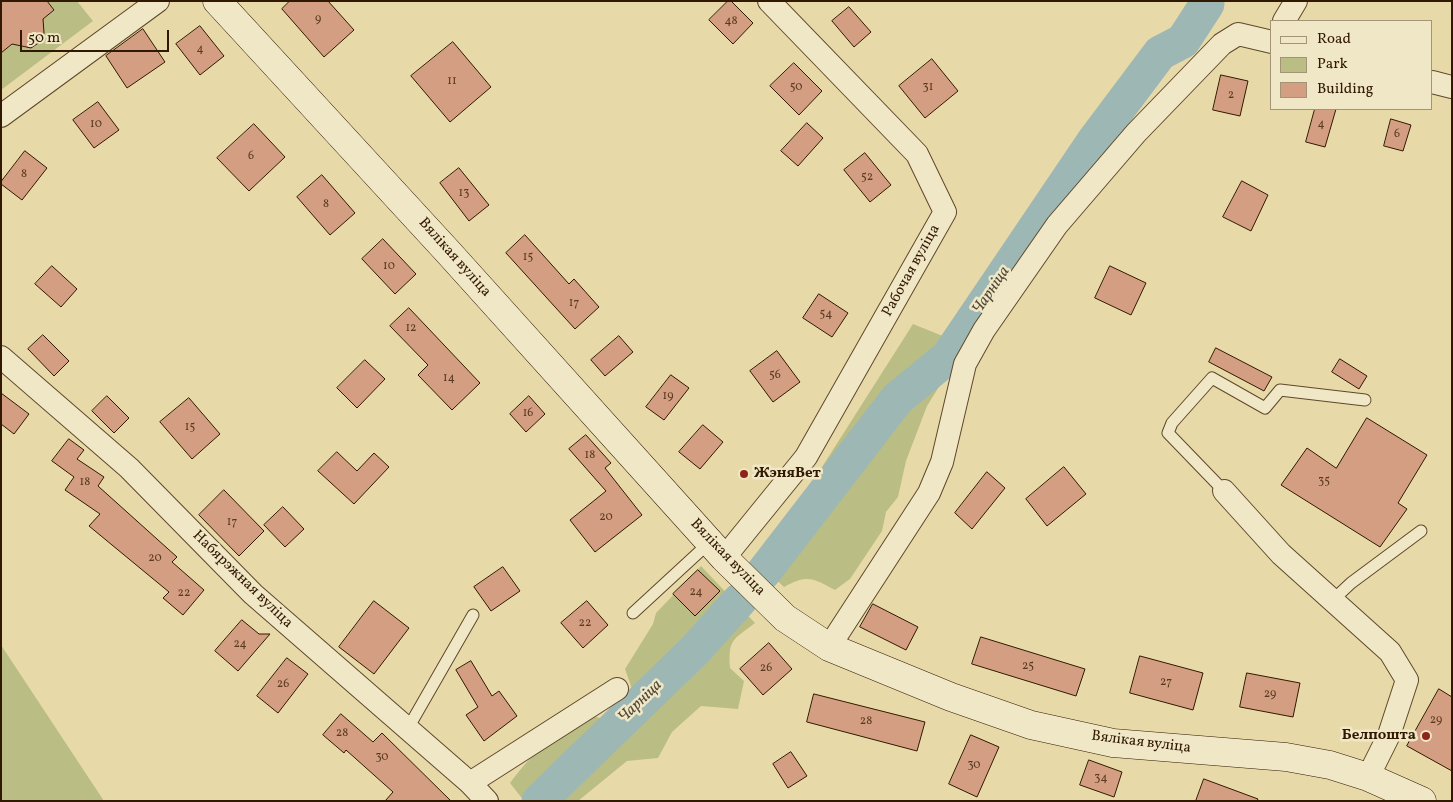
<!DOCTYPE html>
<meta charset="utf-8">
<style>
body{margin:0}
#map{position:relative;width:1453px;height:802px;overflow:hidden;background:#e8daa8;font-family:Vollkorn,serif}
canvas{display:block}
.frame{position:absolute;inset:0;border:2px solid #311800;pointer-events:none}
.legend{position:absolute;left:1270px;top:20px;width:162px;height:90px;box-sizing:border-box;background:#f0e7c6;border:1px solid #a49477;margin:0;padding:6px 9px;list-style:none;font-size:15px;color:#311800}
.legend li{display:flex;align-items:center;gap:10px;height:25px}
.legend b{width:25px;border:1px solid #a49477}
.scale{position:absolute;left:20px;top:30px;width:149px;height:22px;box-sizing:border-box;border:2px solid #311800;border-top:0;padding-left:6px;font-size:15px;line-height:18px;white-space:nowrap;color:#311800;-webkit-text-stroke:4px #f0e7c6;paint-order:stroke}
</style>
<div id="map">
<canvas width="1453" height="802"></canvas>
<div class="frame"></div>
<ul class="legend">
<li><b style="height:6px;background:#f0e7c6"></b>Road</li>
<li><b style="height:14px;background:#bbbe84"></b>Park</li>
<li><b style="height:14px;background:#d49e82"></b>Building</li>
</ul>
<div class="scale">50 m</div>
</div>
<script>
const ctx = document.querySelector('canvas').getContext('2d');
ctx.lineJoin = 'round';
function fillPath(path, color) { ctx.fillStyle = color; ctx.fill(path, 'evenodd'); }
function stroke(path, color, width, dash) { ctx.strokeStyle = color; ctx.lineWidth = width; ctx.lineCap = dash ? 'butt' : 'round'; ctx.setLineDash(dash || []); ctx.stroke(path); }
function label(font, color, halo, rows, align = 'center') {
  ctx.font = font + ' Vollkorn,serif'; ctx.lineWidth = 5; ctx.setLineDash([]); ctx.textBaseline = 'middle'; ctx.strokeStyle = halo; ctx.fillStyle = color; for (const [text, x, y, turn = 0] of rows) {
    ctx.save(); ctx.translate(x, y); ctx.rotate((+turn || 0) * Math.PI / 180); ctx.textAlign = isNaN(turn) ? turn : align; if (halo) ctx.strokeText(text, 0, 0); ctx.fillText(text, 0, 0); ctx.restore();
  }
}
fillPath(new Path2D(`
 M 47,1 L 77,1 L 93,21 L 1,90 L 1,53 L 15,42 C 26,52 41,48 44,33 L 40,21 L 54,10 Z
 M 913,324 L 965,345 L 927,406 L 906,461 L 898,497 L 886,512 L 882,531 L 850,579 L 835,590 C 813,578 807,574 784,587 L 755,560 L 808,489 Z
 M 701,566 L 755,623 C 733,640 728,639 730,668 L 744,681 L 738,709 L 701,706 L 672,732 L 658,758 L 627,761 L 578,801 L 524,801 L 510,783 C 531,755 559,726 592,715 L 604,720 L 632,689 L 625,669 L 653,624 L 656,613 Z
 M 1,645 L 104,801 L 1,801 Z`), '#bbbe84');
stroke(new Path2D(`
 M 763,573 L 897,399 L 948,357 L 1094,141 L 1160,53 L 1183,41 L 1207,4 L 1205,1
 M 539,801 L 695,650 L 740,600`), '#9db7b5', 35);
const building = new Path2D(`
 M 1,1 L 47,1 L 54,10 L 43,19 L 44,33 L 40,42 L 31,48 L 12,44 L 1,53 Z
 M 290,1 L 328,1 L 354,30 L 324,57 L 282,9 Z
 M 728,1 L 731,1 L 753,23 L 733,44 L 709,20 Z
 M 849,7 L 871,32 L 854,47 L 832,21 Z
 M 200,26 L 224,56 L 200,75 L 176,44 Z
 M 143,29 L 165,62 L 127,88 L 106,56 Z
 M 453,42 L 491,87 L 450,122 L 411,76 Z
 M 932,59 L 958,91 L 925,118 L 899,86 Z
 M 794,63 L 822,91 L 799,115 L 770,86 Z
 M 1221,75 L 1248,81 L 1240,116 L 1213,110 Z
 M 98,102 L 119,130 L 94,148 L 73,120 Z
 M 1315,109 L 1336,109 L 1325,147 L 1306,142 Z
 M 1391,119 L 1411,125 L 1403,151 L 1384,146 Z
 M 807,123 L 823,138 L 798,166 L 781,151 Z
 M 254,124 L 285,157 L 249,191 L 217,158 Z
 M 25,151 L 47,168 L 22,200 L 1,184 L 1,182 Z
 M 865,153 L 891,185 L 870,202 L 844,170 Z
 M 459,168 L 489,205 L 469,221 L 440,183 Z
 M 322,175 L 355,213 L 330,235 L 297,197 Z
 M 1242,181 L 1268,195 L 1251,231 L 1223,217 Z
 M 525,235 L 569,284 L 574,279 L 599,307 L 575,329 L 506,253 Z
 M 383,239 L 416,274 L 395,294 L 362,259 Z
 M 52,266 L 77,289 L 61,307 L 35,284 Z
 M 1110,266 L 1146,283 L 1131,315 L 1095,298 Z
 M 819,294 L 848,313 L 832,337 L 803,318 Z
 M 409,308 L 480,383 L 452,410 L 418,375 L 428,365 L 390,326 Z
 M 43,335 L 69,361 L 54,376 L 28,349 Z
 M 619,336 L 633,352 L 605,376 L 591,360 Z
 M 1216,348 L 1272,377 L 1264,391 L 1209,362 Z
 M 777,351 L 800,382 L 773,402 L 750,371 Z
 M 1340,359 L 1367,376 L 1359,389 L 1332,372 Z
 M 365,360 L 385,379 L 357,408 L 337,388 Z
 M 671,375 L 689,388 L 664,420 L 646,407 Z
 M 1,393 L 29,414 L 14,434 L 1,424 Z
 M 107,396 L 129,418 L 114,433 L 92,411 Z
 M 529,396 L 545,414 L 526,432 L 510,414 Z
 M 189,398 L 220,434 L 192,459 L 160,422 Z
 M 1367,418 L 1427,455 L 1398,503 L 1407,509 L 1380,547 L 1281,485 L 1307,448 L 1336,468 Z
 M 703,425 L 723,442 L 700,469 L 679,452 Z
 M 586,435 L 611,463 L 605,468 L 642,515 L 595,552 L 570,520 L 606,491 L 569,449 Z
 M 69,439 L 84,450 L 77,459 L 104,477 L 98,486 L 177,557 L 172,562 L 204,590 L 183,615 L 163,598 L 169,592 L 89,526 L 100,514 L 65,490 L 74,477 L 52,461 Z
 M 337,452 L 357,471 L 374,453 L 389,467 L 354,504 L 318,471 Z
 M 1064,467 L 1086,494 L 1047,526 L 1026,499 Z
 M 987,472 L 1005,488 L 972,529 L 955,513 Z
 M 224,490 L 264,531 L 239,556 L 199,515 Z
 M 283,507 L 304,529 L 285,547 L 264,525 Z
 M 503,567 L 520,591 L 491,611 L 474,587 Z
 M 698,570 L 720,591 L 695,616 L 673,594 Z
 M 374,601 L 409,628 L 374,674 L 339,647 Z
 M 587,601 L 608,625 L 583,648 L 561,623 Z
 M 873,604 L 918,627 L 906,650 L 860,627 Z
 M 242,620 L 259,634 L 270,634 L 238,671 L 215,651 Z
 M 981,637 L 1085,669 L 1076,696 L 972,664 Z
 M 769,643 L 792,669 L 763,695 L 740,669 Z
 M 1140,656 L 1203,673 L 1193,710 L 1130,693 Z
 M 287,658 L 308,674 L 278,713 L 257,696 Z
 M 471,661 L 492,696 L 499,691 L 517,716 L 484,741 L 466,715 L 478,707 L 456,670 Z
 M 1247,673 L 1300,683 L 1293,717 L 1240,707 Z
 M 1439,689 L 1452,697 L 1452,771 L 1407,746 Z
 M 814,694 L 925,722 L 917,751 L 807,722 Z
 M 341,714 L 373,742 L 382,733 L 451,801 L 385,801 L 393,792 L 346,750 L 344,753 L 323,735 Z
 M 971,735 L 999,747 L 977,797 L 949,784 Z
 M 791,752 L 807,776 L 788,788 L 773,764 Z
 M 1089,760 L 1122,772 L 1114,797 L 1080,785 Z
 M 1204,779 L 1258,799 L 1257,801 L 1196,801 Z`);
fillPath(building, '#d49e82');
stroke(building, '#311800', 1);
const service = new Path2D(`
 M 1224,491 L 1168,433 L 1172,423 L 1212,378 L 1265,408 L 1280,390 L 1365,400
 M 1334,599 L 1351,583 L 1421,531
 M 633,613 L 710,542
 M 407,730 L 473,615`);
const minor = new Path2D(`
 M 1284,21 L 1296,1
 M 1432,82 L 1452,87
 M 1,116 L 158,1
 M 1,357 L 129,468 L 253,594 L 470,783 L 487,801
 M 1224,491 L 1281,554 L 1390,652 L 1407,680 L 1389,735 L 1368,777
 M 724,558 L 806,457 L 945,212 L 917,154 L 769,1
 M 829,647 L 929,493 L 942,462 L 965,364 L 984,330 L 1057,225 L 1136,133 L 1222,44 L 1238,34 L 1272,42
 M 470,783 L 617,689`);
const secondary = new Path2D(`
 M 217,1 L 449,253 L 724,558 L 785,618 L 829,647 L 951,697 L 1031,725 L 1113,743 L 1286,757 L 1330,765 L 1368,777 L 1422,801`);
stroke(service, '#5f482a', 13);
stroke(minor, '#5f482a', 24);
stroke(secondary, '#311800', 29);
stroke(service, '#f0e7c6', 11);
stroke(minor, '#f0e7c6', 22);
stroke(secondary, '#f0e7c6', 28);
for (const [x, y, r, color] of [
 [744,474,5,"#8f2418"],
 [1426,736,5,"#8f2418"]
]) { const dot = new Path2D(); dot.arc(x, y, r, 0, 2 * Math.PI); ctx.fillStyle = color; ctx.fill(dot); stroke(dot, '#f0e7c6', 2); }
label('12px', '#5a3a20', null, [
 ["9",318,20],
 ["48",731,22],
 ["4",200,50],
 ["11",452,82],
 ["50",796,88],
 ["31",928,88],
 ["2",1231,96],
 ["10",96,125],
 ["4",1321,125],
 ["6",1397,135],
 ["6",251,157],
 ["8",24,175],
 ["52",867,178],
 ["13",464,194],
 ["8",326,205],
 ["15",528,258],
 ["10",389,267],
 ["17",574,304],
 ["54",826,315],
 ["12",411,329],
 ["56",775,376],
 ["14",449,379],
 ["19",668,397],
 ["16",528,414],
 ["15",190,428],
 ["18",590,456],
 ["35",1324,482],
 ["18",85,483],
 ["20",606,518],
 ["17",232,523],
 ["20",155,559],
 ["24",696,593],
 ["22",184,594],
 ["22",585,624],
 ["24",240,645],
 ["25",1028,667],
 ["26",766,669],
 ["27",1166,683],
 ["26",283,685],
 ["29",1270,695],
 ["29",1436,721],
 ["28",866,722],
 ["28",342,734],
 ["30",382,758],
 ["30",974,766],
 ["34",1101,779]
]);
label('15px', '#311800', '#f0e7c6', [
 ["Вялікая вуліца",454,258,48],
 ["Рабочая вуліца",912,271,-61],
 ["Вялікая вуліца",727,558,46],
 ["Набярэжная вуліца",242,580,44],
 ["Вялікая вуліца",1141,743,7]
]);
label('bold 15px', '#311800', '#f0e7c6', [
 ["ЖэняВет",754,474],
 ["Белпошта",1416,736,"right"]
], 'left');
label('italic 16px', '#514836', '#f0e7c6', [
 ["Чарніца",992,291,-56],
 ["Чарніца",641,702,-44]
]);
</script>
